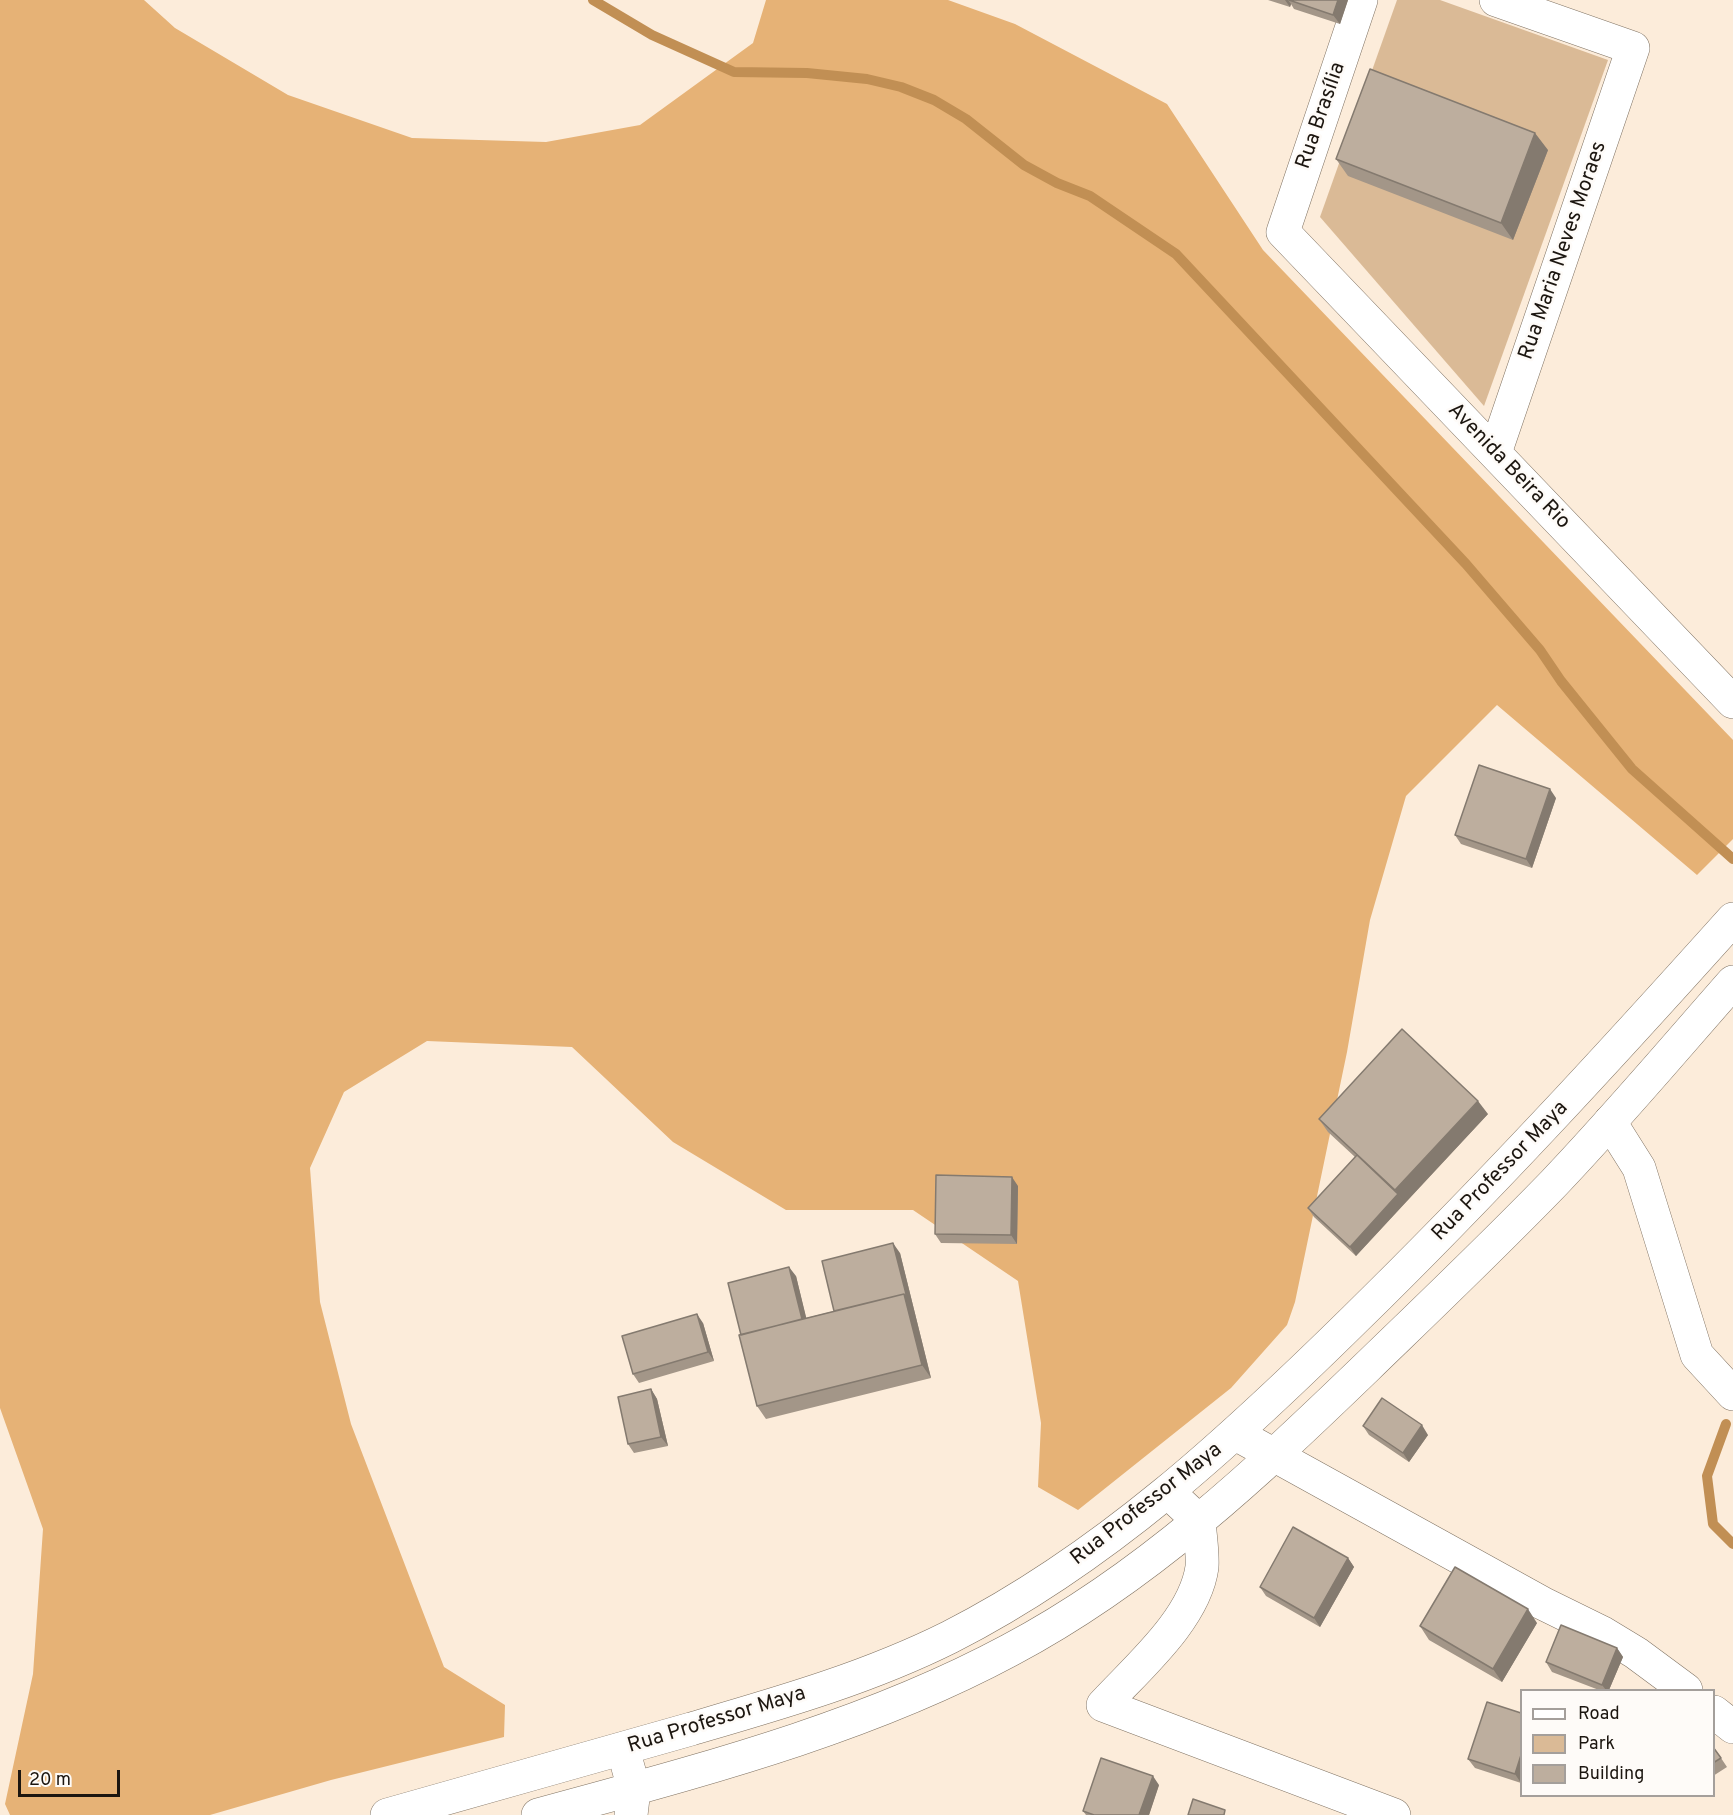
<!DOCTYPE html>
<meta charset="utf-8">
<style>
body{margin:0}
#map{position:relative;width:1733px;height:1815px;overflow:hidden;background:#fcecda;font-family:Overpass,sans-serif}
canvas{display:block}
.legend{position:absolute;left:1520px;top:1689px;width:195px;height:108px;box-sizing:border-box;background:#fefbf8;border:2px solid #a49f9b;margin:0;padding:8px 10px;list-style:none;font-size:18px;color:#1c1610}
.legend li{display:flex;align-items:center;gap:12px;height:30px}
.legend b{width:30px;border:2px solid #a49f9b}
.scale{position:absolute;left:18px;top:1770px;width:102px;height:27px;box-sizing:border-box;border:3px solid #1c1610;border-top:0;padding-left:8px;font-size:18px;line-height:21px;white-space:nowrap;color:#1c1610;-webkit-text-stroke:4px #fefbf8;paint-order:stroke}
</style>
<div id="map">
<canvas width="1733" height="1815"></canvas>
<ul class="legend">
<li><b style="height:8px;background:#fff"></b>Road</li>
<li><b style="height:16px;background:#daba96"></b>Park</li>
<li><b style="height:16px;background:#bdae9e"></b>Building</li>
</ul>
<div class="scale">20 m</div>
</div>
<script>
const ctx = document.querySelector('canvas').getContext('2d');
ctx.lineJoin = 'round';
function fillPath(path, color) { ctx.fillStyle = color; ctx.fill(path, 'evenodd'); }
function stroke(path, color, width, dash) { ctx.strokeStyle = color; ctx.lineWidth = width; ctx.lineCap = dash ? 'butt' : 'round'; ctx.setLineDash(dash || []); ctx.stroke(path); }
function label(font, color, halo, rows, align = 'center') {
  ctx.font = font + ' Overpass,sans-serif'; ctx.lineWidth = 5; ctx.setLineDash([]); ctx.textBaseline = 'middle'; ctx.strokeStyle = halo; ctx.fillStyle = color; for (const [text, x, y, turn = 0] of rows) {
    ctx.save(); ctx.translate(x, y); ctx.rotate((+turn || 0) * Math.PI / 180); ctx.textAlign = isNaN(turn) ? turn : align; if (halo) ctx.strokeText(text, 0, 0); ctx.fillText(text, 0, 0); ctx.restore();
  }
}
fillPath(new Path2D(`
 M 1397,0 L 1440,0 L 1608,60 L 1484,406 L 1320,217 Z`), '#daba96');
fillPath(new Path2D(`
 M 0,0 L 144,0 L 175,28 L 288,95 L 412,138 L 546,142 L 640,125 L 753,43 L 766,0 L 948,0 L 1015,24 L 1167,104 L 1263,250 L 1733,740 L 1733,839 L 1697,875 L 1497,705 L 1406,796 L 1370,920 L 1347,1052 L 1295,1302 L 1287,1325 L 1231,1388 L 1078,1510 L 1038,1487 L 1041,1423 L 1018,1281 L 913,1210 L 786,1210 L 673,1142 L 572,1047 L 427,1041 L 344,1092 L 310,1168 L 320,1302 L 351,1424 L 444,1667 L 505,1705 L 504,1737 L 331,1780 L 210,1815 L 10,1815 L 5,1804 L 33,1674 L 43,1529 L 0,1408 Z`), '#e6b276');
stroke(new Path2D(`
 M 593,0 L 652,35 L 734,72 L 807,73 L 867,79 L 901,87 L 934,100 L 966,119 L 1024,165 L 1057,183 L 1090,196 L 1176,254 L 1466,564 L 1540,650 L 1561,681 L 1632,769 L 1733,859
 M 1726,1424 L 1707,1476 L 1713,1524 L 1733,1544`), '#c18f54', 10);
const minor = new Path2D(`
 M 1361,0 L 1283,232 L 1733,702
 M 1495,453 L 1633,48 L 1496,0
 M 1610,1122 L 1639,1168 L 1697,1355 L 1733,1394
 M 1236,1434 L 1542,1603 L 1603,1633 L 1636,1653 L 1686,1690
 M 1168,1492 L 1199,1521 C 1200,1535 1203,1553 1202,1567 C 1195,1619 1137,1668 1103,1705 L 1394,1815
 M 1714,1712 L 1733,1727
 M 623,1749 L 634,1789 L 631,1815`);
const major = new Path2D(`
 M 387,1815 C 488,1786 590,1758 691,1729 C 780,1703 868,1678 950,1637 C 1105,1558 1232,1440 1355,1319 C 1486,1191 1610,1056 1733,919
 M 538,1815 C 698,1771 863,1729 1010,1650 C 1146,1578 1258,1472 1367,1367 C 1430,1306 1493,1246 1554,1183 C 1616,1118 1674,1049 1733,982`);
stroke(minor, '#807363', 34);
stroke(major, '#807363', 34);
stroke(minor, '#fff', 33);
stroke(major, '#fff', 33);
fillPath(new Path2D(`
 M 1268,0 L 1348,0 L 1340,24 L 1294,9 L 1291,4 L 1290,7 Z
 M 1548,150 L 1513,240 L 1348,176 L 1336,159 Z
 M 1556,798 L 1532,868 L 1461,844 L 1455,835 Z
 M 1488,1114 L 1356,1256 L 1314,1217 L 1308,1208 L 1355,1157 L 1328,1132 L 1319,1119 Z
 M 1018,1186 L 1017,1244 L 941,1243 L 935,1234 Z
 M 900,1253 L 931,1378 L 766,1419 L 757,1406 L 741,1335 L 796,1276 L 806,1318 L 834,1311 Z
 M 703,1323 L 714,1361 L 639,1383 L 633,1374 Z
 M 651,1389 L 657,1399 L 668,1446 L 634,1453 L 628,1444 Z
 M 1363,1426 L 1428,1435 L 1409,1462 L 1369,1435 Z
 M 1348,1558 L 1354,1567 L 1320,1627 L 1266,1596 L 1260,1587 Z
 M 1537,1623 L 1502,1682 L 1429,1640 L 1420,1626 Z
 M 1617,1648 L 1623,1657 L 1609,1690 L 1599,1690 L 1552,1672 L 1546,1662 Z
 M 1521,1713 L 1521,1783 L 1475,1768 L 1468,1759 Z
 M 1713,1746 L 1727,1767 L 1713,1776 Z
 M 1159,1785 L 1149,1815 L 1086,1815 L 1083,1811 Z`), '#a39688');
fillPath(new Path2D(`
 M 1285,0 L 1288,0 L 1291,4 L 1290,7 Z
 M 1338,0 L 1348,0 L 1340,24 L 1333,15 Z
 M 1535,133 L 1548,150 L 1513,240 L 1501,223 Z
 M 1550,789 L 1556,798 L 1532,868 L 1526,859 Z
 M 1478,1101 L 1488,1114 L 1405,1203 L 1395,1190 Z
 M 1012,1177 L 1018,1186 L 1017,1244 L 1011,1235 Z
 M 1398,1194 L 1405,1203 L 1356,1256 L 1350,1247 Z
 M 893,1243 L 900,1253 L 931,1378 L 922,1365 L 904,1294 Z
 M 789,1267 L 796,1276 L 810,1333 L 803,1324 Z
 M 697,1314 L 703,1323 L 714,1361 L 708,1352 Z
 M 651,1389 L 657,1399 L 668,1446 L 661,1437 Z
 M 1422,1425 L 1428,1435 L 1409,1462 L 1403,1453 Z
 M 1348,1558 L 1354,1567 L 1320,1627 L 1314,1618 Z
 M 1528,1609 L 1537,1623 L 1502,1682 L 1493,1669 Z
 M 1617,1648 L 1623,1657 L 1609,1690 L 1606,1690 L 1602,1685 Z
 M 1521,1755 L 1521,1783 L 1515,1774 Z
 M 1153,1776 L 1159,1785 L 1149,1815 L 1139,1815 Z`), '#847a6f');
const building = new Path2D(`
 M 1289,0 L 1338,0 L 1333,15 Z
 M 1370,69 L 1535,133 L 1501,223 L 1336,159 Z
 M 1479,765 L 1550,789 L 1526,859 L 1455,835 Z
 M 1402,1029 L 1478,1101 L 1395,1190 L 1319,1119 Z
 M 1357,1155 L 1398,1194 L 1350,1247 L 1308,1208 Z
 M 936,1175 L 1012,1177 L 1011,1235 L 935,1234 Z
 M 893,1243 L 907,1298 L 904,1294 L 834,1311 L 822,1261 Z
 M 789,1267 L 802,1319 L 741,1335 L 728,1283 Z
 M 904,1294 L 922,1365 L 757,1406 L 739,1335 Z
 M 697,1314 L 708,1352 L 633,1374 L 622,1336 Z
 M 651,1389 L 661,1437 L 628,1444 L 618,1397 Z
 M 1382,1398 L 1422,1425 L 1403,1453 L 1363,1426 Z
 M 1293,1527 L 1348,1558 L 1314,1618 L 1260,1587 Z
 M 1455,1567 L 1528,1609 L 1493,1669 L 1420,1626 Z
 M 1561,1625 L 1617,1648 L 1602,1685 L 1546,1662 Z
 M 1487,1702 L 1521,1713 L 1521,1755 L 1515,1774 L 1468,1759 Z
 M 1713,1747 L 1721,1758 L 1713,1763 Z
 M 1101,1758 L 1153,1776 L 1139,1815 L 1094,1815 L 1083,1811 Z
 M 1193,1799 L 1225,1810 L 1224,1815 L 1188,1815 Z`);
fillPath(building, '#bdae9e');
stroke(building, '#847a6f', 1.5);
label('21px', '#1c1610', '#fefbf8', [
 ["Rua Brasília",1322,116,-71],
 ["Rua Maria Neves Moraes",1564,251,-71],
 ["Avenida Beira Rio",1508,467,46],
 ["Rua Professor Maya",1501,1172,-46],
 ["Rua Professor Maya",1147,1505,-38],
 ["Rua Professor Maya",717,1721,-17]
]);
</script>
